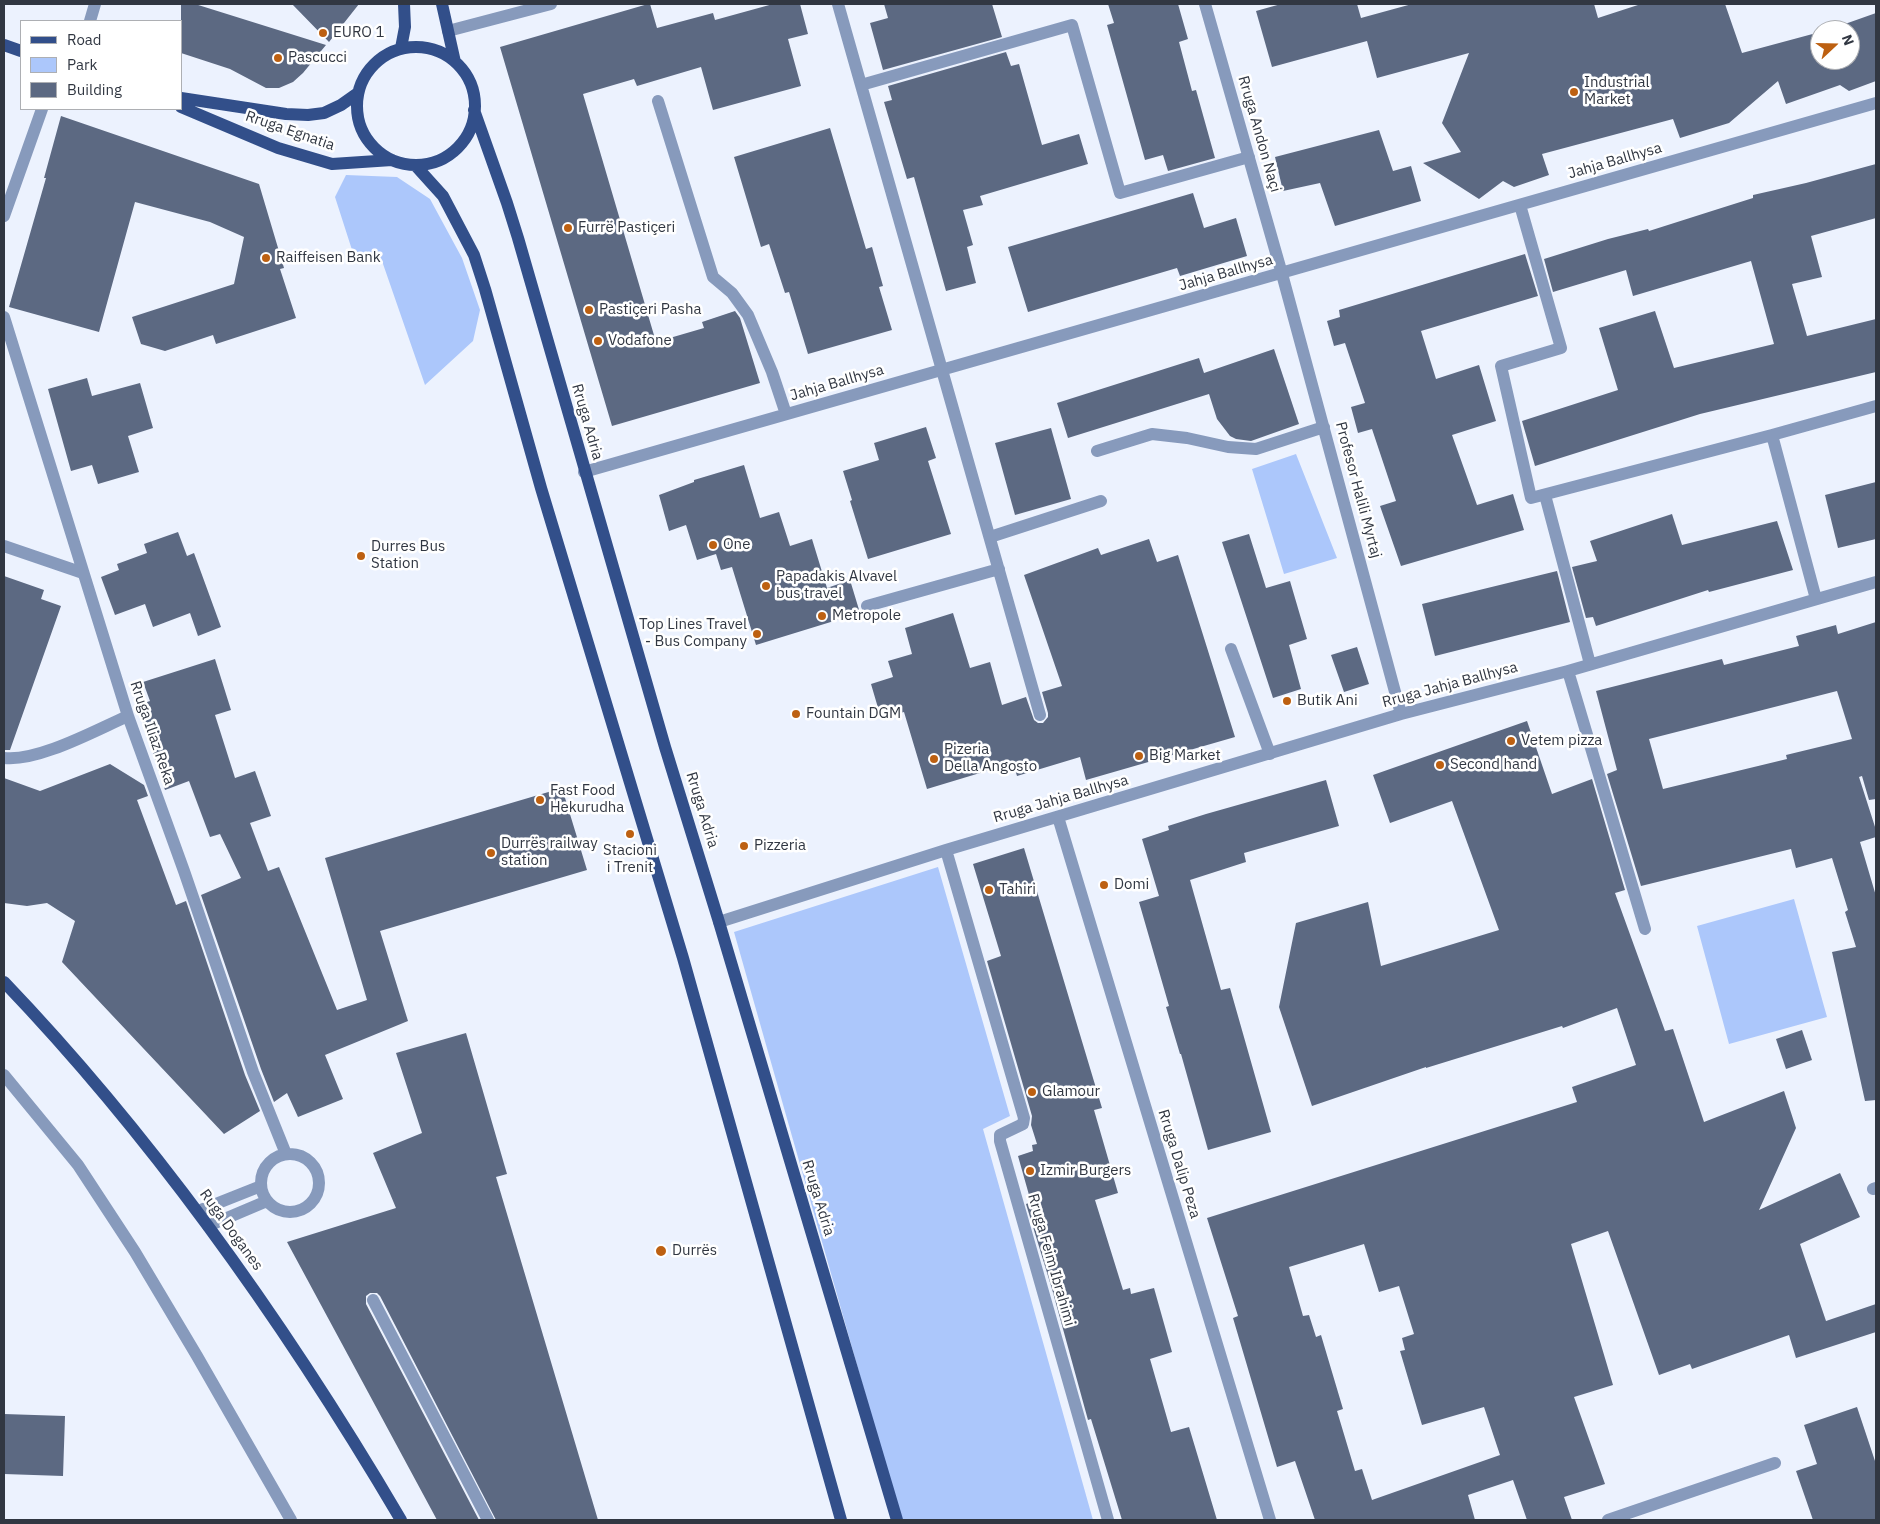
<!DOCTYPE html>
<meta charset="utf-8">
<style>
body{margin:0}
#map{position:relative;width:1880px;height:1524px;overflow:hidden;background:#ecf2fe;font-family:"IBM Plex Sans",sans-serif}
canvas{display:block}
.frame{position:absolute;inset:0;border:5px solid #313742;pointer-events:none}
.legend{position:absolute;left:20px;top:20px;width:162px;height:90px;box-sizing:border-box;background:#fff;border:1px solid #adafb3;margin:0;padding:6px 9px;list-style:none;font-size:15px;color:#313742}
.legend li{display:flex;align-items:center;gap:10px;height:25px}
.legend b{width:25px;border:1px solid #adafb3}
.north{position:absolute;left:1810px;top:20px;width:50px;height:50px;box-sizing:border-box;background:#fff;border:1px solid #adafb3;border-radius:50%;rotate:69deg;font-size:14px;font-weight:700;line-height:20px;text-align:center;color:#313742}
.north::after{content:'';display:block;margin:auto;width:18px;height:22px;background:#bd6011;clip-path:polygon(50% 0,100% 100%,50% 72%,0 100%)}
</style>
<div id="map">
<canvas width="1880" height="1524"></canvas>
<div class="frame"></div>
<ul class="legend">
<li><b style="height:6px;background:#324f8a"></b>Road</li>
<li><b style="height:14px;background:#acc7fb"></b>Park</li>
<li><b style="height:14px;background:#5c6982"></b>Building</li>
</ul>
<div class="north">N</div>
</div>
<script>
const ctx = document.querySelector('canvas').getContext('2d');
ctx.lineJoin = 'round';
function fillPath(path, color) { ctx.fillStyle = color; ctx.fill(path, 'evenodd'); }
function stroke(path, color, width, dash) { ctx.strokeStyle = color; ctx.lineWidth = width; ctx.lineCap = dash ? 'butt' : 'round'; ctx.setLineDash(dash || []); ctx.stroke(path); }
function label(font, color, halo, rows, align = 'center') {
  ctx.font = font + ' "IBM Plex Sans",sans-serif'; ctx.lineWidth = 5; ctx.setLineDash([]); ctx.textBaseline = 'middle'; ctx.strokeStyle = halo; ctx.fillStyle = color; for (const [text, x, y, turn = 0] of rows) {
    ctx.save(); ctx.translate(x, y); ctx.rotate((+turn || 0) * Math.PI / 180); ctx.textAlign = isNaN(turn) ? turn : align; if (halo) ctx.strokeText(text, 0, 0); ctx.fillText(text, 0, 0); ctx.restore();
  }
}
fillPath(new Path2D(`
 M 346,175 L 397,177 L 430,199 L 462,258 L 480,310 L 473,341 L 425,385 L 382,261 L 353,253 L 335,197 Z
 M 1296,454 L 1337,558 L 1284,574 L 1252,469 Z
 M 938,867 L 1010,1116 L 983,1129 L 1093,1520 L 901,1520 L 734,932 Z
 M 1794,899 L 1827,1017 L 1729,1044 L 1697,926 Z`), '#acc7fb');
fillPath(new Path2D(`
 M 181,4 L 195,4 L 326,45 L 303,73 L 293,82 L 279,88 L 266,88 L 230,69 L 181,53 Z
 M 292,4 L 359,4 L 329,42 Z
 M 648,4 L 650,4 L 657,28 L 713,13 L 715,20 L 773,4 L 800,4 L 808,34 L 788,39 L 801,86 L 713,110 L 701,67 L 637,86 L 634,79 L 583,94 L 656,342 L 704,328 L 702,322 L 735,311 L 740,318 L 760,383 L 612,426 L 500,47 Z
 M 884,4 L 992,4 L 1002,37 L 883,70 L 870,23 L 888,18 Z
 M 1108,4 L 1178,4 L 1188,39 L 1179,42 L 1192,91 L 1196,90 L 1215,158 L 1168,171 L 1163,155 L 1145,160 L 1107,25 L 1114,23 Z
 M 1281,4 L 1357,4 L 1361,18 L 1412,4 L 1594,4 L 1598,18 L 1641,4 L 1725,4 L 1742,53 L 1820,32 L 1820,60 L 1850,60 L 1850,30 L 1828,30 L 1876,13 L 1876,81 L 1849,91 L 1840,85 L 1786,104 L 1778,81 L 1729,123 L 1680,138 L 1673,119 L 1542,154 L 1549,175 L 1514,187 L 1503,181 L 1479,199 L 1423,163 L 1461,152 L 1442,123 L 1469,53 L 1377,78 L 1367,41 L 1272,67 L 1256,11 Z
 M 1006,52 L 1011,66 L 1019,64 L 1042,145 L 1079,134 L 1088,164 L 980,196 L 983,205 L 963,210 L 973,245 L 967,247 L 976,283 L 946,291 L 914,177 L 907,179 L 884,102 L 892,100 L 888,86 Z
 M 61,116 L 259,184 L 284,268 L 280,269 L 296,318 L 216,344 L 213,335 L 165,351 L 141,344 L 132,317 L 234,284 L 244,237 L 210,222 L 135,202 L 99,332 L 9,307 L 46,178 L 44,178 Z
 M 830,128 L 866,249 L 872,247 L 883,286 L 879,287 L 892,330 L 808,354 L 789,292 L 785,293 L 769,244 L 761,247 L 734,157 Z
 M 1379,130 L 1393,171 L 1411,166 L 1421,201 L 1335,226 L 1320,183 L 1283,191 L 1275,157 Z
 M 1876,164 L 1876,218 L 1811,236 L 1822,277 L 1792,284 L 1807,336 L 1876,319 L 1876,372 L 1700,414 L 1535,466 L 1522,421 L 1618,390 L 1599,328 L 1655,311 L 1674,368 L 1774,344 L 1751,261 L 1633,296 L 1626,270 L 1553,292 L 1544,259 L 1608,239 L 1648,229 L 1649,231 L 1715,210 L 1753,198 L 1753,195 L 1806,183 Z
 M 1193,193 L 1204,228 L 1236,218 L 1247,256 L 1180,276 L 1177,268 L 1028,312 L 1008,247 Z
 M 1525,254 L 1538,296 L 1421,331 L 1436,379 L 1479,365 L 1496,421 L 1452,435 L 1477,505 L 1513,494 L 1524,530 L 1401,566 L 1380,506 L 1396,501 L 1372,429 L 1358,433 L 1351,407 L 1365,403 L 1345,343 L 1334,346 L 1327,321 L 1340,317 L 1339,310 Z
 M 1274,349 L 1299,424 L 1251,441 L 1236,439 L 1230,436 L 1217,419 L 1209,394 L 1068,438 L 1057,403 L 1199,358 L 1204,373 Z
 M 87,378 L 92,396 L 140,383 L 153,428 L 128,436 L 139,472 L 98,484 L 92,465 L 71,471 L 48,389 Z
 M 926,427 L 936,458 L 928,461 L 951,534 L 868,559 L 850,501 L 852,500 L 843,471 L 879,460 L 874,443 Z
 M 1051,428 L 1071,499 L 1015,515 L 995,443 Z
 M 744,465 L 760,518 L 779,512 L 790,546 L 812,539 L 827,588 L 850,580 L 860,613 L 756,645 L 732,567 L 721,570 L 716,554 L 697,560 L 686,525 L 669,531 L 659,495 L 694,482 L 694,480 Z
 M 1876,482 L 1876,539 L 1838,548 L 1825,495 Z
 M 1672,514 L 1682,545 L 1777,521 L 1793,570 L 1709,592 L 1708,590 L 1596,626 L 1593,617 L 1586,618 L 1572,567 L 1597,561 L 1590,541 Z
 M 178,532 L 187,556 L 194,553 L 221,627 L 198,636 L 190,613 L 153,627 L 145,604 L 115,615 L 101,577 L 119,570 L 117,564 L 147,553 L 144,544 Z
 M 1249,534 L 1266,588 L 1290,581 L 1307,639 L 1289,645 L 1301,689 L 1273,698 L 1222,542 Z
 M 1149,539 L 1157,562 L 1178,555 L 1235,737 L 1086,780 L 1080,757 L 1017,776 L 1013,763 L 927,789 L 904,712 L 881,718 L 871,684 L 893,677 L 888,661 L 912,654 L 905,628 L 953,613 L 970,668 L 990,662 L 1002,705 L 1026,697 L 1034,720 L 1038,723 L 1043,723 L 1048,717 L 1048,713 L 1042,692 L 1062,686 L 1024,575 L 1098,548 L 1101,555 Z
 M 1557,571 L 1570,622 L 1435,656 L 1422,604 Z
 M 4,576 L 44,590 L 41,599 L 61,606 L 10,750 L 4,750 Z
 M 1876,622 L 1876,799 L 1869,800 L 1862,776 L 1859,777 L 1876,830 L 1876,837 L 1860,842 L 1876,896 L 1876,1100 L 1865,1101 L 1832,952 L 1856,947 L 1845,912 L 1848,910 L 1832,858 L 1796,868 L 1791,849 L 1641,886 L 1607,774 L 1617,770 L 1596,691 L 1722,659 L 1724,665 L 1799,646 L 1796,636 L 1836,625 L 1838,634 ZM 1837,691 L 1852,739 L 1786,755 L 1787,759 L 1663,789 L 1649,739 Z
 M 1357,647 L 1369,684 L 1344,692 L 1331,655 Z
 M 215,659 L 231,710 L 215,715 L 235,778 L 255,771 L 271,816 L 250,823 L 268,871 L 279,867 L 337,1010 L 367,1000 L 325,858 L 562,788 L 587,870 L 380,931 L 408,1021 L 325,1055 L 343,1099 L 298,1117 L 287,1093 L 274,1102 L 261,1069 L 201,895 L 241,878 L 220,834 L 210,837 L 189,781 L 165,790 L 138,705 L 150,701 L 143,682 Z
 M 1527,721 L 1552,794 L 1592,779 L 1625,890 L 1615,893 L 1665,1031 L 1673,1029 L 1704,1122 L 1784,1091 L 1796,1128 L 1759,1210 L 1840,1173 L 1860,1217 L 1800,1244 L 1826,1321 L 1876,1304 L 1876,1332 L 1796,1358 L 1789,1335 L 1692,1369 L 1690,1364 L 1659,1375 L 1608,1231 L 1571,1244 L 1613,1385 L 1574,1397 L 1605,1484 L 1564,1497 L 1572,1520 L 1527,1520 L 1513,1480 L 1468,1495 L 1475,1520 L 1315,1520 L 1295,1461 L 1277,1467 L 1233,1318 L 1238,1316 L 1207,1218 L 1577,1102 L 1572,1087 L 1636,1065 L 1617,1008 L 1563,1028 L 1562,1026 L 1426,1068 L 1426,1067 L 1312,1106 L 1279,1007 L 1296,923 L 1368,902 L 1381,966 L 1499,930 L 1452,801 L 1390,823 L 1373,775 ZM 1364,1244 L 1379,1292 L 1399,1286 L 1414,1334 L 1402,1338 L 1405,1350 L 1400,1351 L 1422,1425 L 1484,1407 L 1500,1455 L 1372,1500 L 1362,1469 L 1355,1471 L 1337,1411 L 1343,1409 L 1321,1335 L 1316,1337 L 1309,1315 L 1303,1316 L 1289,1267 Z
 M 110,764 L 144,785 L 148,796 L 137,800 L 176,905 L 186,901 L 245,1075 L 260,1111 L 224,1134 L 62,962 L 75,921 L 47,903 L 27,906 L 4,903 L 4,778 L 40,791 Z
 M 1326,780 L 1339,826 L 1244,853 L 1246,862 L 1190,880 L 1221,990 L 1230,988 L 1271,1132 L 1208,1150 L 1181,1054 L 1180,1054 L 1166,1007 L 1169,1006 L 1139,902 L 1159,896 L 1142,839 L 1169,830 L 1168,826 L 1206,814 Z
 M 1024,848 L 1102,1108 L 1094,1110 L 1118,1193 L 1095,1200 L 1123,1290 L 1130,1288 L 1131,1294 L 1154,1288 L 1172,1352 L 1150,1359 L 1171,1432 L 1189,1427 L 1217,1520 L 1122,1520 L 1091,1419 L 1088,1420 L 1052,1289 L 1026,1204 L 1031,1202 L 1018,1156 L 1033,1151 L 1032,1145 L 1037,1144 L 1031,1125 L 1032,1116 L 987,961 L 1001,956 L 973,864 Z
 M 1802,1030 L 1812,1060 L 1786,1069 L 1776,1039 Z
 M 466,1033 L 507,1174 L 496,1177 L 598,1520 L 496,1520 L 380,1296 L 377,1293 L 370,1293 L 366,1296 L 366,1304 L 479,1520 L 437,1520 L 287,1242 L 396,1208 L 373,1153 L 422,1133 L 396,1053 Z
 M 1857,1407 L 1876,1464 L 1876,1520 L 1813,1520 L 1796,1471 L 1817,1464 L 1804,1425 Z
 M 4,1414 L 65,1416 L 63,1476 L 4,1474 Z`), '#5c6982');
stroke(new Path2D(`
 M 838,4 L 1040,715
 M 1205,4 L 1282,274 L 1401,714
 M 90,21 L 95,4
 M 448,31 L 551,4
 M 861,85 L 1072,25 L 1120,193 L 1249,157
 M 658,101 L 713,277 L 732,293 L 748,315 L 772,372 L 786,414
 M 1520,205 L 1561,348 L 1501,366 L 1531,498 L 1772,435 L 1876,406
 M 4,216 L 42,109
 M 4,317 L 128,716 L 184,871 L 253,1072 L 286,1154
 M 1772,435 L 1816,599
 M 1097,451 L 1152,434 L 1187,438 L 1228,447 L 1256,449 L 1324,427
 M 584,472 L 1876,103
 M 1545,495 L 1590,664
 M 990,537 L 1101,501
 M 4,546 L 83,573
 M 867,606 L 999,569
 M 1231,649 L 1270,754
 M 1568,671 L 1645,929
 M 4,758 C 38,762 96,730 128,716
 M 1058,817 L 1270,1520
 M 946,850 L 1024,1118 L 1023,1124 L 1000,1135 L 1000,1141 L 1108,1520
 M 719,922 L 946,850 L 1401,714 L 1568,671 L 1876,582
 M 4,1075 L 78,1165 L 135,1252 L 197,1356 L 291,1520
 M261 1183a29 29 0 1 1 58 0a29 29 0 1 1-58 0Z
 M 1873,1189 L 1876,1188
 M 198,1211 L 261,1186
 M 208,1226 L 267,1201
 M 373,1300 L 488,1520
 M 1608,1520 L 1775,1463`), '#879abc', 12);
stroke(new Path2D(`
 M 442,4 L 455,62
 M 4,45 L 21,51
 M357 106a59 59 0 1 1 118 0a59 59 0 1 1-118 0Z
 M 401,48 L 405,27 L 404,4
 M 181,98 L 286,114 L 308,115 L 324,113 L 341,105 L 358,93
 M 181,107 L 278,148 L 332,164 L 392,160
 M 474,110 L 507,203 L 518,238 L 665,747 L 719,922 L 897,1520
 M 415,165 L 443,196 L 474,255 L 485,289 L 541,488 L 683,958 L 841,1520
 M 4,982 C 159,1144 288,1328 401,1520`), '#324f8a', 12);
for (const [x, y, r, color] of [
 [323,33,5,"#bd6011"],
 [278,58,5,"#bd6011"],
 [1574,92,5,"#bd6011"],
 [568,228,5,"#bd6011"],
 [266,258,5,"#bd6011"],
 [589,310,5,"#bd6011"],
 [598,341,5,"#bd6011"],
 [713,545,5,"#bd6011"],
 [361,556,5,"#bd6011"],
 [766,586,5,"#bd6011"],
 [822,616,5,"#bd6011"],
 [757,634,5,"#bd6011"],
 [1287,701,5,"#bd6011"],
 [796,714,5,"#bd6011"],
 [1511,741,5,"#bd6011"],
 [1139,756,5,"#bd6011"],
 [934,759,5,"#bd6011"],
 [1440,765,5,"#bd6011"],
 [540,800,5,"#bd6011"],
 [630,834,5,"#bd6011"],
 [744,846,5,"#bd6011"],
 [491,853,5,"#bd6011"],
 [1104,885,5,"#bd6011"],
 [989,890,5,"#bd6011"],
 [1032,1092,5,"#bd6011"],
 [1030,1171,5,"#bd6011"],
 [661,1251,6,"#bd6011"]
]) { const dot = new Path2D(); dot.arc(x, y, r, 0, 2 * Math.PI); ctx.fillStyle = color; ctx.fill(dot); stroke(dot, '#fff', 2); }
label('15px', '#313742', '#fff', [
 ["EURO 1",333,33],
 ["Pascucci",288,58],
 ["Industrial",1584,83],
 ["Market",1584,100],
 ["Furrë Pastiçeri",578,228],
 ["Raiffeisen Bank",276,258],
 ["Pastiçeri Pasha",599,310],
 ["Vodafone",608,341],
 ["One",723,545],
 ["Durres Bus",371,547],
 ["Station",371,564],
 ["Papadakis Alvavel",776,577],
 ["bus travel",776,594],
 ["Metropole",832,616],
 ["Top Lines Travel",747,625,"right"],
 ["- Bus Company",747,642,"right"],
 ["Butik Ani",1297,701],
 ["Fountain DGM",806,714],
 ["Vetem pizza",1521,741],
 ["Pizeria",944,750],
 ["Della Angosto",944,767],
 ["Big Market",1149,756],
 ["Second hand",1450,765],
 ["Fast Food",550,791],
 ["Hekurudha",550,808],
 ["Durrës railway",501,844],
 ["station",501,861],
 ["Pizzeria",754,846],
 ["Stacioni",630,851,"center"],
 ["i Trenit",630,868,"center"],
 ["Domi",1114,885],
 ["Tahiri",999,890],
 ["Glamour",1042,1092],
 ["Izmir Burgers",1040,1171],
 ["Durrës",672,1251]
], 'left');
label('15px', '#313742', '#fff', [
 ["Rruga Egnatia",290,131,19],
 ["Rruga Andon Naçi",1259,134,74],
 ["Jahja Ballhysa",1615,161,-16],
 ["Jahja Ballhysa",1226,273,-16],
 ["Jahja Ballhysa",837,383,-16],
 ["Rruga Adria",587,422,74],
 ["Profesor Halili Myrtaj",1358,490,75],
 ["Rruga Jahja Ballhysa",1450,685,-15],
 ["Rruga Iliaz Reka",152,733,71],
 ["Rruga Jahja Ballhysa",1061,799,-16],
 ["Rruga Adria",702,810,73],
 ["Rruga Dalip Peza",1179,1164,73],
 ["Rruga Adria",818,1198,73],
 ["Ruga Doganes",231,1230,54],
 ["Rruga Feim Ibrahimi",1051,1260,74]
]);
</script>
